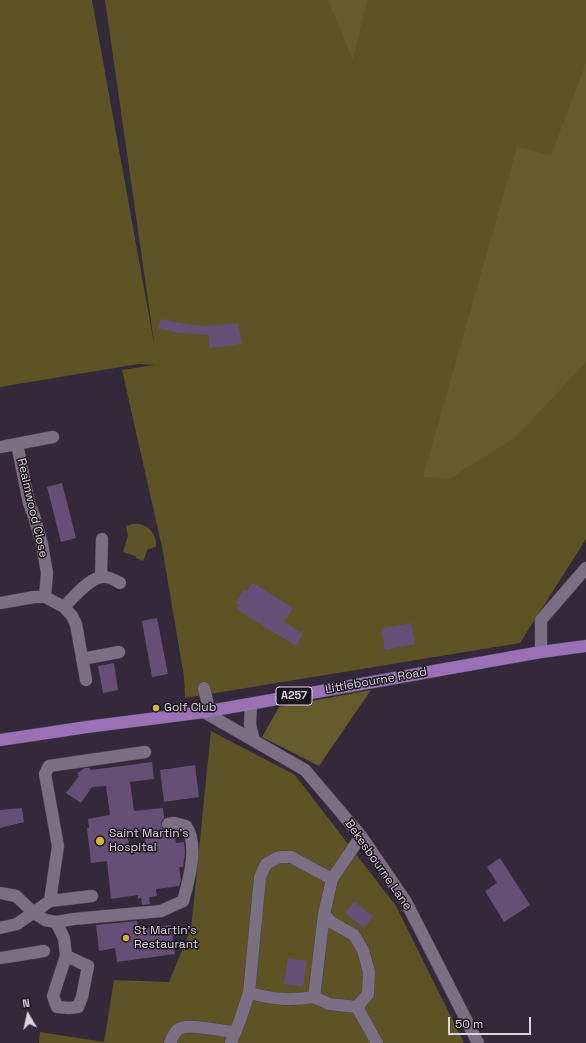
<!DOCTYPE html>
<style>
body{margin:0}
#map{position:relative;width:586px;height:1043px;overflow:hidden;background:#33293a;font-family:"Space Grotesk",sans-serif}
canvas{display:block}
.north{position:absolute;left:8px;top:995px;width:40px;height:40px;-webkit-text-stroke:3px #18141b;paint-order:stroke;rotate:351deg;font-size:11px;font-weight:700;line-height:16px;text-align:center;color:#ddd6e1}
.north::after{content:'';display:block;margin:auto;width:14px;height:18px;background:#ddd6e1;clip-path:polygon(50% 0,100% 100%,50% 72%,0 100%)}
.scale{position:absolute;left:448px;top:1017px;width:83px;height:18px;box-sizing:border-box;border:2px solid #ddd6e1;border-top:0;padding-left:5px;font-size:12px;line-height:14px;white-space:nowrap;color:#ddd6e1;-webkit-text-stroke:3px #18141b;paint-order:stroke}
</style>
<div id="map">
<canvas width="586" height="1043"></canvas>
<div class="north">N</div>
<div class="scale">50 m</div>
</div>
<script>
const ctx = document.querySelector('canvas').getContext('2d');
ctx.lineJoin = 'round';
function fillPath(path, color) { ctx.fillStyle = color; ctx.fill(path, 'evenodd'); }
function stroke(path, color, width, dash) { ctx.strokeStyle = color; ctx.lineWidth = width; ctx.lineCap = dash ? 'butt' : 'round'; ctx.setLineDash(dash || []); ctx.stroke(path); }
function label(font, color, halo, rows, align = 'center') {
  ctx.font = font + ' "Space Grotesk",sans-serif'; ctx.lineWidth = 3; ctx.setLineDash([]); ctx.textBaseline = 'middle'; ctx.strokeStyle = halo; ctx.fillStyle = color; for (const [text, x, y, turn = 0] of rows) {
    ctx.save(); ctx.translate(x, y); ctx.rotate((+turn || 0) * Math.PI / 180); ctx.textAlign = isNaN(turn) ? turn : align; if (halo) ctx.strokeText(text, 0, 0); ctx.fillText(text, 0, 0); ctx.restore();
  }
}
fillPath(new Path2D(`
 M 0,0 L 92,0 L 155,349 L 105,0 L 586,0 L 586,539 L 520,643 L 185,698 L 184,677 L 162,547 L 122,370 L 155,365 L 139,364 L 0,387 Z
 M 132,524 C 146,522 157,532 156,547 L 148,549 L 143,561 L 136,558 L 136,556 L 123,552 L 128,536 L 126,526 Z
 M 211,731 L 295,775 L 396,906 L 464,1043 L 39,1043 L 40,1032 L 104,1042 L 114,980 L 169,982 L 191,929 Z`), '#5d5324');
fillPath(new Path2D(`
 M 328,0 L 367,0 L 353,60 Z
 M 586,63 L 586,362 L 516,437 L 449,479 L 423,477 L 517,147 L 551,155 Z
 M 371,690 L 319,766 L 262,737 L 279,707 Z`), '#645a2b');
fillPath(new Path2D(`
 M 161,319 L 180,323 L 202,326 L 221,325 L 238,323 L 242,344 L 209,348 L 209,335 L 178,333 L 158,328 Z
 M 62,483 L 76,538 L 61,542 L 47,487 Z
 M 253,583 L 293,608 L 284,622 L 303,634 L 296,646 L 236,609 L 239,605 L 236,603 L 244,589 L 247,591 Z
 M 157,618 L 168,674 L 152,677 L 142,621 Z
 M 411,623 L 415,644 L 385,650 L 381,629 Z
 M 114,663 L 118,690 L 103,693 L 98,666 Z
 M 152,762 L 154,779 L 130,782 L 134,811 L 163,808 L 164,818 L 161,822 L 162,828 L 166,831 L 167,837 L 175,836 L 176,843 L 184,842 L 185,852 L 183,867 L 179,867 L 181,880 L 179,886 L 156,889 L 157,896 L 149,897 L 150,904 L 142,905 L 141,898 L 138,899 L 138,895 L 111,899 L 107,861 L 91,863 L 87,828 L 89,828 L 88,819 L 110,815 L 106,786 L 92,787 L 81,803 L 66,793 L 79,776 L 77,773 L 85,768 L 89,768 L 91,770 ZM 144,831 L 146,848 L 130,851 L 127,833 Z
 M 195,765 L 199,797 L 164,802 L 160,770 Z
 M 22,808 L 24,822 L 0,828 L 0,810 Z
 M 500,858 L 530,905 L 504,922 L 485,891 L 497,883 L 487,867 Z
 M 354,901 L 373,916 L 364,928 L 345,913 Z
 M 137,921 L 139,929 L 171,925 L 175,954 L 117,962 L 115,948 L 99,951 L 96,925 Z
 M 288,958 L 307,961 L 303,987 L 284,984 Z`), '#664f76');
const minor = new Path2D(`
 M 17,444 L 29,503 L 34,516 L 42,544 L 47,573 L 45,597
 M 0,447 L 53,437
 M 101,577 L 102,539
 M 0,603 L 34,597 L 45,597 L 64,607 L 72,616 L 76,624 L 86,680
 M 64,607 C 73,598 89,578 102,577 C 108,576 115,580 120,583
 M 541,652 L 541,620 L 586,568
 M 82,659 L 119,652
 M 204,688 L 209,710
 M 251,704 L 250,725 L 254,740
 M 204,712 L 305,770 L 361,836 L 406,902 L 478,1043
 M 0,893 L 16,896 L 34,913 L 45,920 L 56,922 L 74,919 L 161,911 L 183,901 C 189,880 199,845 186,826 L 174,823 L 168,824
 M 50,901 L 92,896
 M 324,914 L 331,922 L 354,935 L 363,950 L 369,972 L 368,994 L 357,1007 L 329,1004 L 314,997 L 324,914 L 332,879 L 361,836
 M 56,922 L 64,938 L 66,956 L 53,996 L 57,1007 L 69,1008 L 78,1007 L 82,997 L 88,966 L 66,956
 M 0,928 L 17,924 L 50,901 L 58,846 L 45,774 L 49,766 L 145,752
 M 0,958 L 44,951
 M 249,993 C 274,999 289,1001 314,997
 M 357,1007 L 377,1043
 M 170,1043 C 172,1038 175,1030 181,1028 C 191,1024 222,1031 234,1032
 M 231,1043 L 240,1020 L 249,993 L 260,877 L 266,864 L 279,857 L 291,857 L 332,879`);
const major = new Path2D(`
 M 0,740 L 87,727 L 204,712 L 541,652 L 586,646`);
stroke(minor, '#4d4453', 13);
stroke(major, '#4d4453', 13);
stroke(minor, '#7b6f83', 12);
stroke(major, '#9a70b6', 12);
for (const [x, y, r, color] of [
 [156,708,4,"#d0b736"],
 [100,841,5,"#d0b736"],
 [126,938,4,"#d0b736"]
]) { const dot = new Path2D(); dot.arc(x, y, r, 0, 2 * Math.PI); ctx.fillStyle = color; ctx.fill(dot); stroke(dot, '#18141b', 1.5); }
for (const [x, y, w] of [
 [294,696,36]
]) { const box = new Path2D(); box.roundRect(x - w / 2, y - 9, w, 18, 3); ctx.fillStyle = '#18141b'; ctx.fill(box); stroke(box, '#ddd6e1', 1); }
label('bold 11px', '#ddd6e1', null, [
 ["A257",294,696]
]);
label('12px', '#ddd6e1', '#18141b', [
 ["Realmwood Close",32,508,77],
 ["Littlebourne Road",376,681,-10],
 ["Bekesbourne Lane",378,865,55]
]);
label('12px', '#ddd6e1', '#18141b', [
 ["Golf Club",164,708],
 ["Saint Martin's",109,834],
 ["Hospital",109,848],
 ["St Martin's",134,931],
 ["Restaurant",134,945]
], 'left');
</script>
